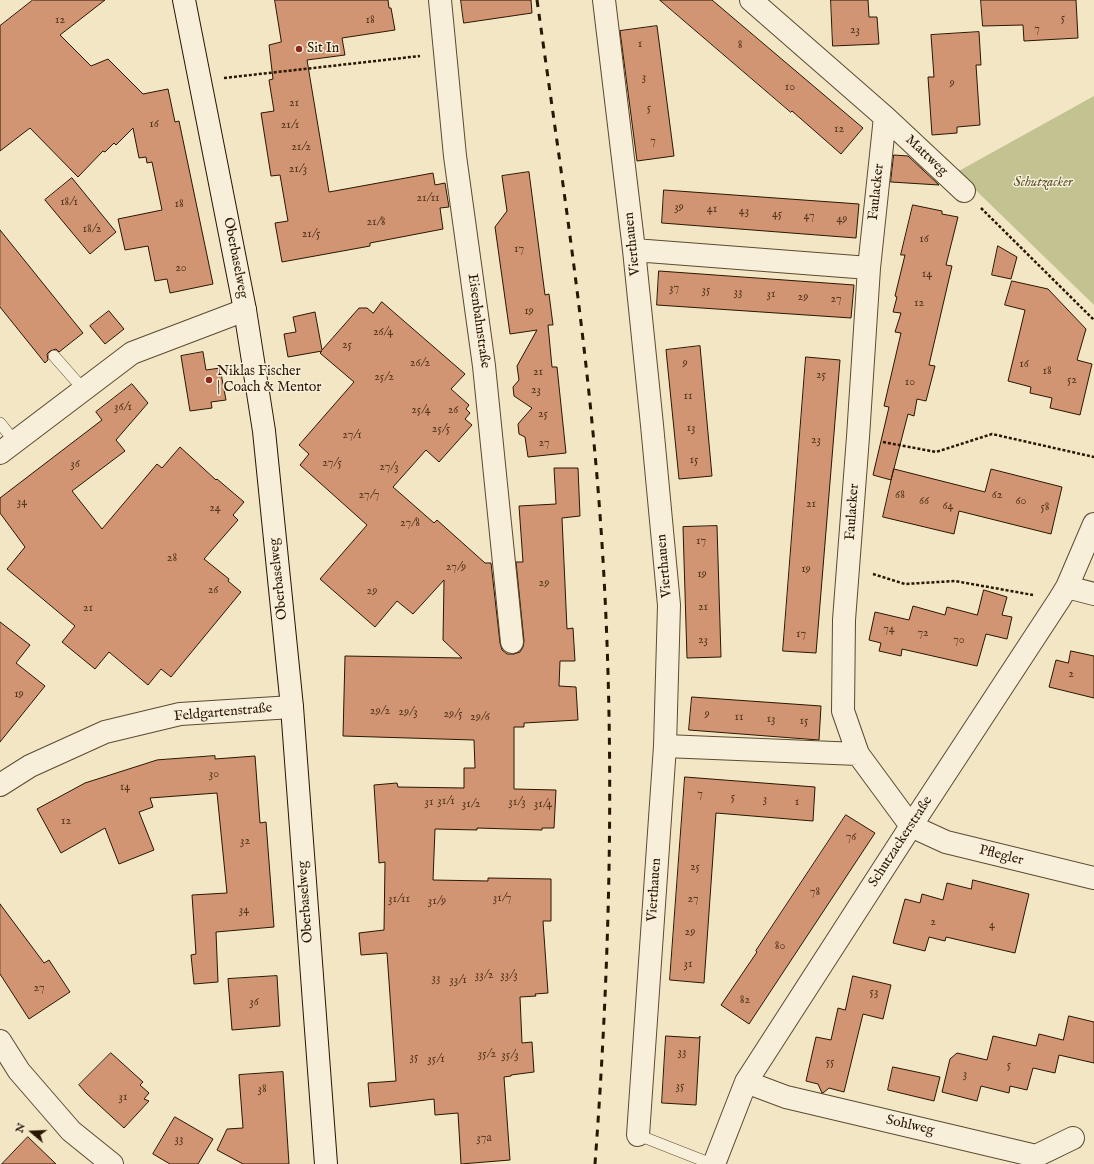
<!DOCTYPE html>
<meta charset="utf-8">
<style>
body{margin:0}
#map{position:relative;width:1094px;height:1164px;overflow:hidden;background:#f2e6c5;font-family:"IM FELL English",serif}
canvas{display:block}
.north{position:absolute;left:12px;top:1112px;width:40px;height:40px;-webkit-text-stroke:3px #f7efd9;paint-order:stroke;rotate:289deg;font-size:11px;font-weight:700;line-height:16px;text-align:center;color:#2a1600}
.north::after{content:'';display:block;margin:auto;width:14px;height:18px;background:#2a1600;clip-path:polygon(50% 0,100% 100%,50% 72%,0 100%)}
</style>
<div id="map">
<canvas width="1094" height="1164"></canvas>
<div class="north">N</div>
</div>
<script>
const ctx = document.querySelector('canvas').getContext('2d');
ctx.lineJoin = 'round';
function fillPath(path, color) { ctx.fillStyle = color; ctx.fill(path, 'evenodd'); }
function stroke(path, color, width, dash) { ctx.strokeStyle = color; ctx.lineWidth = width; ctx.lineCap = dash ? 'butt' : 'round'; ctx.setLineDash(dash || []); ctx.stroke(path); }
function label(font, color, halo, rows, align = 'center') {
  ctx.font = font + ' "IM FELL English",serif'; ctx.lineWidth = 3; ctx.setLineDash([]); ctx.textBaseline = 'middle'; ctx.strokeStyle = halo; ctx.fillStyle = color; for (const [text, x, y, turn = 0] of rows) {
    ctx.save(); ctx.translate(x, y); ctx.rotate((+turn || 0) * Math.PI / 180); ctx.textAlign = isNaN(turn) ? turn : align; if (halo) ctx.strokeText(text, 0, 0); ctx.fillText(text, 0, 0); ctx.restore();
  }
}
fillPath(new Path2D(`
 M 1094,96 L 1094,305 L 957,172 Z`), '#c2c390');
const building = new Path2D(`
 M 33,0 L 105,0 L 60,35 L 91,66 L 108,59 L 143,94 L 168,89 L 175,122 L 179,121 L 213,284 L 170,293 L 167,279 L 155,281 L 148,246 L 125,250 L 118,219 L 162,210 L 152,162 L 147,163 L 146,157 L 139,158 L 133,128 L 116,145 L 114,143 L 105,152 L 103,151 L 78,177 L 30,128 L 0,151 L 0,26 Z
 M 275,0 L 388,0 L 389,8 L 391,8 L 395,30 L 342,38 L 345,55 L 307,60 L 329,192 L 433,173 L 435,185 L 445,183 L 449,207 L 440,208 L 443,229 L 370,243 L 370,246 L 282,262 L 275,223 L 288,221 L 280,175 L 271,176 L 261,113 L 274,111 L 269,80 L 273,79 L 269,45 L 281,42 Z
 M 461,0 L 531,0 L 532,13 L 464,23 Z
 M 660,0 L 712,0 L 863,128 L 841,154 L 792,111 L 791,112 Z
 M 831,0 L 868,0 L 869,17 L 877,17 L 879,44 L 833,46 Z
 M 981,0 L 1076,0 L 1078,38 L 1024,41 L 1023,25 L 983,26 Z
 M 657,26 L 674,156 L 637,161 L 620,31 Z
 M 979,32 L 981,65 L 976,65 L 980,125 L 957,127 L 957,133 L 932,135 L 928,77 L 934,77 L 931,35 Z
 M 894,155 L 908,156 L 939,185 L 891,182 Z
 M 529,172 L 545,295 L 549,294 L 553,325 L 548,325 L 552,367 L 557,367 L 566,453 L 528,457 L 525,437 L 519,434 L 518,424 L 532,408 L 514,396 L 513,387 L 519,380 L 517,366 L 537,330 L 510,334 L 495,227 L 507,211 L 502,176 Z
 M 72,178 L 116,232 L 90,254 L 45,200 Z
 M 664,190 L 859,204 L 856,238 L 662,223 Z
 M 913,205 L 942,211 L 942,214 L 958,217 L 946,265 L 952,266 L 929,365 L 935,366 L 926,401 L 917,399 L 914,416 L 908,414 L 891,480 L 873,475 L 889,407 L 884,406 L 901,333 L 895,332 L 901,313 L 893,312 L 897,297 L 895,296 L 905,255 L 901,255 Z
 M 0,230 L 83,333 L 59,352 L 56,349 L 50,351 L 47,354 L 48,360 L 45,363 L 0,307 Z
 M 998,246 L 1017,257 L 1011,279 L 992,275 Z
 M 659,271 L 854,285 L 851,318 L 657,305 Z
 M 1012,281 L 1048,289 L 1086,329 L 1077,360 L 1092,364 L 1080,415 L 1050,408 L 1052,398 L 1030,393 L 1031,387 L 1008,381 L 1025,310 L 1005,305 Z
 M 382,302 L 465,374 L 451,389 L 469,405 L 466,409 L 470,413 L 465,419 L 472,425 L 439,462 L 426,450 L 393,487 L 434,523 L 437,520 L 485,563 L 491,563 L 500,643 L 502,650 L 507,654 L 514,654 L 520,652 L 523,647 L 524,641 L 516,562 L 523,562 L 519,506 L 556,504 L 554,468 L 578,468 L 580,516 L 562,518 L 567,629 L 573,628 L 575,661 L 560,661 L 559,686 L 576,687 L 578,720 L 524,723 L 524,727 L 514,727 L 514,789 L 556,790 L 554,828 L 542,828 L 542,830 L 477,828 L 477,830 L 435,829 L 433,880 L 488,881 L 488,878 L 551,879 L 551,921 L 543,921 L 548,993 L 535,994 L 536,996 L 520,997 L 522,1043 L 532,1042 L 534,1072 L 511,1075 L 511,1076 L 504,1077 L 510,1160 L 461,1164 L 458,1113 L 435,1115 L 434,1099 L 370,1107 L 368,1083 L 396,1081 L 387,953 L 361,955 L 359,933 L 384,930 L 385,862 L 379,863 L 374,785 L 397,783 L 398,787 L 464,788 L 464,768 L 475,768 L 474,740 L 343,736 L 345,656 L 462,658 L 443,640 L 444,580 L 413,614 L 397,601 L 375,627 L 320,579 L 367,525 L 300,465 L 309,454 L 299,445 L 354,382 L 320,353 L 322,351 L 288,357 L 284,334 L 296,332 L 293,317 L 315,312 L 322,350 L 359,308 L 367,308 L 373,313 Z
 M 109,311 L 124,329 L 105,344 L 90,326 Z
 M 700,346 L 712,476 L 679,479 L 666,350 Z
 M 203,352 L 206,370 L 220,368 L 226,400 L 211,402 L 212,408 L 190,411 L 181,356 Z
 M 806,357 L 840,360 L 816,653 L 783,651 Z
 M 132,384 L 148,403 L 116,440 L 125,451 L 72,491 L 102,529 L 157,464 L 162,468 L 180,447 L 216,480 L 217,479 L 244,502 L 233,515 L 238,520 L 204,559 L 229,579 L 228,581 L 241,592 L 171,677 L 161,669 L 148,685 L 109,652 L 95,669 L 62,642 L 75,626 L 7,569 L 25,547 L 0,513 L 0,498 L 102,420 L 96,412 Z
 M 894,469 L 985,492 L 991,469 L 1062,487 L 1051,534 L 959,511 L 954,534 L 883,517 Z
 M 717,526 L 721,657 L 687,658 L 683,527 Z
 M 984,590 L 1007,597 L 1002,615 L 1012,617 L 1007,639 L 986,634 L 977,666 L 902,649 L 901,656 L 879,651 L 881,643 L 869,640 L 875,612 L 909,620 L 913,606 L 945,615 L 947,607 L 977,615 Z
 M 0,622 L 30,645 L 16,663 L 45,686 L 0,742 Z
 M 1071,651 L 1094,656 L 1094,698 L 1049,687 L 1056,660 L 1068,663 Z
 M 692,697 L 821,706 L 819,740 L 689,730 Z
 M 215,756 L 215,759 L 255,756 L 260,823 L 266,822 L 274,927 L 216,932 L 218,982 L 194,984 L 191,955 L 196,954 L 192,895 L 227,893 L 217,793 L 150,798 L 153,807 L 139,812 L 154,850 L 119,864 L 105,828 L 61,853 L 37,809 L 85,783 L 157,760 Z
 M 685,777 L 815,787 L 813,821 L 716,813 L 704,983 L 670,980 Z
 M 846,815 L 875,833 L 749,1024 L 721,1005 L 757,952 L 756,951 Z
 M 973,880 L 1029,894 L 1015,953 L 946,937 L 945,941 L 929,937 L 925,951 L 893,943 L 905,899 L 920,903 L 922,894 L 943,900 L 947,883 L 971,889 Z
 M 0,904 L 44,963 L 49,960 L 70,992 L 29,1019 L 0,974 Z
 M 277,976 L 280,1026 L 232,1030 L 228,979 Z
 M 853,976 L 891,985 L 883,1019 L 863,1014 L 844,1092 L 829,1088 L 823,1093 L 822,1093 L 818,1084 L 806,1081 L 816,1037 L 831,1040 L 838,1008 L 845,1010 Z
 M 1069,1016 L 1094,1022 L 1094,1063 L 1059,1055 L 1055,1073 L 1033,1068 L 1027,1090 L 1010,1086 L 1009,1093 L 981,1086 L 977,1101 L 942,1092 L 950,1059 L 957,1053 L 987,1060 L 993,1036 L 1036,1046 L 1039,1034 L 1063,1040 Z
 M 666,1036 L 699,1038 L 700,1036 L 696,1105 L 662,1103 Z
 M 111,1053 L 143,1082 L 140,1085 L 149,1093 L 144,1099 L 149,1101 L 124,1128 L 87,1094 L 79,1085 Z
 M 893,1067 L 940,1077 L 934,1101 L 888,1090 Z
 M 283,1072 L 289,1164 L 243,1164 L 217,1150 L 227,1129 L 243,1128 L 239,1075 Z
 M 175,1117 L 213,1139 L 198,1164 L 170,1164 L 153,1154 Z
 M 28,1137 L 56,1164 L 2,1164 Z`);
fillPath(building, '#d29573');
stroke(building, '#2a1600', 1);
const lane = new Path2D(`
 M 54,356 L 84,390
 M 0,423 L 15,442
 M 638,1135 L 712,1164`);
const street = new Path2D(`
 M 440,0 L 455,156 L 484,366 L 512,642
 M 604,0 L 634,250 L 652,425 L 669,605 L 665,746 L 638,1135
 M 751,0 L 885,117 L 964,191
 M 885,117 L 869,268 L 858,437 L 844,620 L 843,711 L 858,754 L 911,826 L 946,842 L 1094,878
 M 634,250 L 869,268
 M 0,453 L 132,353 L 245,310
 M 1067,587 L 1094,594
 M 665,746 L 858,754
 M 0,785 L 30,766 L 105,732 L 180,714 L 292,707
 M 0,1041 L 19,1071 L 71,1131 L 112,1164
 M 746,1082 L 786,1097 L 1036,1156 L 1073,1138
 M 714,1164 L 746,1082 L 911,826 L 1059,600 L 1067,587 L 1094,524`);
const secondary = new Path2D(`
 M 184,0 L 245,310 L 264,431 L 292,707 L 326,1164`);
stroke(lane, '#5c4a31', 12);
stroke(street, '#5c4a31', 24);
stroke(secondary, '#2a1600', 24);
stroke(new Path2D(`
 M 224,78 L 420,56
 M 981,208 L 1094,320
 M 883,442 L 936,452 L 992,434 L 1094,457
 M 873,574 L 905,584 L 955,581 L 1033,595`), '#2a1600', 2.5, [3, 2]);
stroke(lane, '#f7efd9', 11);
stroke(street, '#f7efd9', 22);
stroke(secondary, '#f7efd9', 22);
stroke(new Path2D(`
 M 537,0 C 563,186 592,372 603,560 C 615,761 610,963 595,1164`), '#2a1600', 3, [7, 7]);
for (const [x, y, r, color] of [
 [299,49,4,"#8f2418"],
 [209,380,4,"#8f2418"]
]) { const dot = new Path2D(); dot.arc(x, y, r, 0, 2 * Math.PI); ctx.fillStyle = color; ctx.fill(dot); stroke(dot, '#f7efd9', 1.5); }
label('12px', '#54361d', null, [
 ["5",1063,19],
 ["12",60,21],
 ["18",370,21],
 ["7",1037,30],
 ["23",855,31],
 ["1",640,45],
 ["8",740,46],
 ["3",644,78],
 ["9",952,84],
 ["10",790,88],
 ["21",294,104],
 ["5",649,109],
 ["16",154,125],
 ["21/1",290,126],
 ["12",839,130],
 ["7",653,142],
 ["21/2",301,148],
 ["21/3",298,170],
 ["21/11",428,199],
 ["18/1",69,203],
 ["18",179,205],
 ["39",679,208],
 ["41",712,210],
 ["43",744,212],
 ["45",777,215],
 ["47",809,217],
 ["49",842,220],
 ["21/8",376,223],
 ["18/2",92,230],
 ["21/5",311,235],
 ["16",924,240],
 ["17",519,250],
 ["20",181,269],
 ["14",927,275],
 ["37",674,289],
 ["35",706,291],
 ["33",738,293],
 ["31",771,295],
 ["29",803,298],
 ["27",836,300],
 ["12",919,304],
 ["19",529,312],
 ["26/4",383,333],
 ["25",347,346],
 ["26/2",420,364],
 ["9",685,364],
 ["16",1024,365],
 ["18",1047,372],
 ["21",538,373],
 ["25",821,376],
 ["25/2",384,378],
 ["52",1072,381],
 ["10",910,383],
 ["23",536,391],
 ["11",688,397],
 ["36/1",123,408],
 ["25/4",421,411],
 ["26",453,411],
 ["25",543,415],
 ["13",691,429],
 ["25/5",441,430],
 ["27/1",352,436],
 ["23",816,441],
 ["27",544,444],
 ["15",694,461],
 ["27/5",332,464],
 ["36",75,465],
 ["27/3",389,468],
 ["27/7",369,496],
 ["68",900,496],
 ["62",997,496],
 ["66",924,502],
 ["60",1021,502],
 ["34",22,503],
 ["21",811,505],
 ["64",948,507],
 ["58",1045,508],
 ["24",215,509],
 ["27/8",410,524],
 ["17",701,542],
 ["28",172,559],
 ["27/9",456,568],
 ["19",806,570],
 ["19",702,575],
 ["29",544,584],
 ["26",213,591],
 ["29",372,592],
 ["21",703,608],
 ["21",88,609],
 ["74",889,630],
 ["72",923,634],
 ["17",801,635],
 ["23",703,641],
 ["70",959,641],
 ["2",1071,675],
 ["19",19,695],
 ["29/2",380,712],
 ["29/3",408,713],
 ["29/5",453,715],
 ["9",707,715],
 ["29/6",480,718],
 ["11",739,718],
 ["13",771,720],
 ["15",804,722],
 ["30",214,775],
 ["14",125,788],
 ["7",700,795],
 ["5",733,798],
 ["3",765,800],
 ["31/1",446,802],
 ["31",429,803],
 ["31/3",517,803],
 ["1",797,803],
 ["31/2",471,805],
 ["31/4",543,805],
 ["12",66,822],
 ["76",851,838],
 ["32",245,842],
 ["25",695,868],
 ["78",815,893],
 ["31/7",502,899],
 ["31/11",399,900],
 ["27",693,900],
 ["31/9",437,902],
 ["34",244,911],
 ["2",933,923],
 ["4",992,926],
 ["29",690,933],
 ["80",780,947],
 ["31",688,965],
 ["33/2",484,976],
 ["33/3",509,976],
 ["33",436,979],
 ["33/1",458,981],
 ["27",39,989],
 ["53",874,993],
 ["82",745,1001],
 ["36",254,1003],
 ["33",682,1053],
 ["35/2",487,1055],
 ["35/3",510,1056],
 ["35",414,1058],
 ["35/1",436,1060],
 ["55",830,1063],
 ["5",1009,1066],
 ["3",965,1075],
 ["35",680,1087],
 ["38",262,1090],
 ["31",123,1098],
 ["37a",484,1139],
 ["33",179,1140]
]);
label('14px', '#2a1600', '#f7efd9', [
 ["Sit In",307,49],
 ["Niklas Fischer",217,372],
 ["| Coach & Mentor",217,388]
], 'left');
label('14px', '#2a1600', '#f7efd9', [
 ["Mattweg",926,156,43],
 ["Faulacker",877,192,-84],
 ["Vierthauen",633,244,-96],
 ["Oberbaselweg",235,258,79],
 ["Eisenbahnstraße",478,321,82],
 ["Faulacker",853,512,-86],
 ["Vierthauen",665,566,-95],
 ["Oberbaselweg",279,579,-96],
 ["Feldgartenstraße",223,713,-5],
 ["Schutzackerstraße",901,842,-57],
 ["Pflegler",1001,856,14],
 ["Vierthauen",655,890,-86],
 ["Oberbaselweg",306,902,-94],
 ["Sohlweg",910,1126,13]
]);
label('italic 14px', '#5f5332', '#f7efd9', [
 ["Schutzacker",1043,183]
]);
</script>
